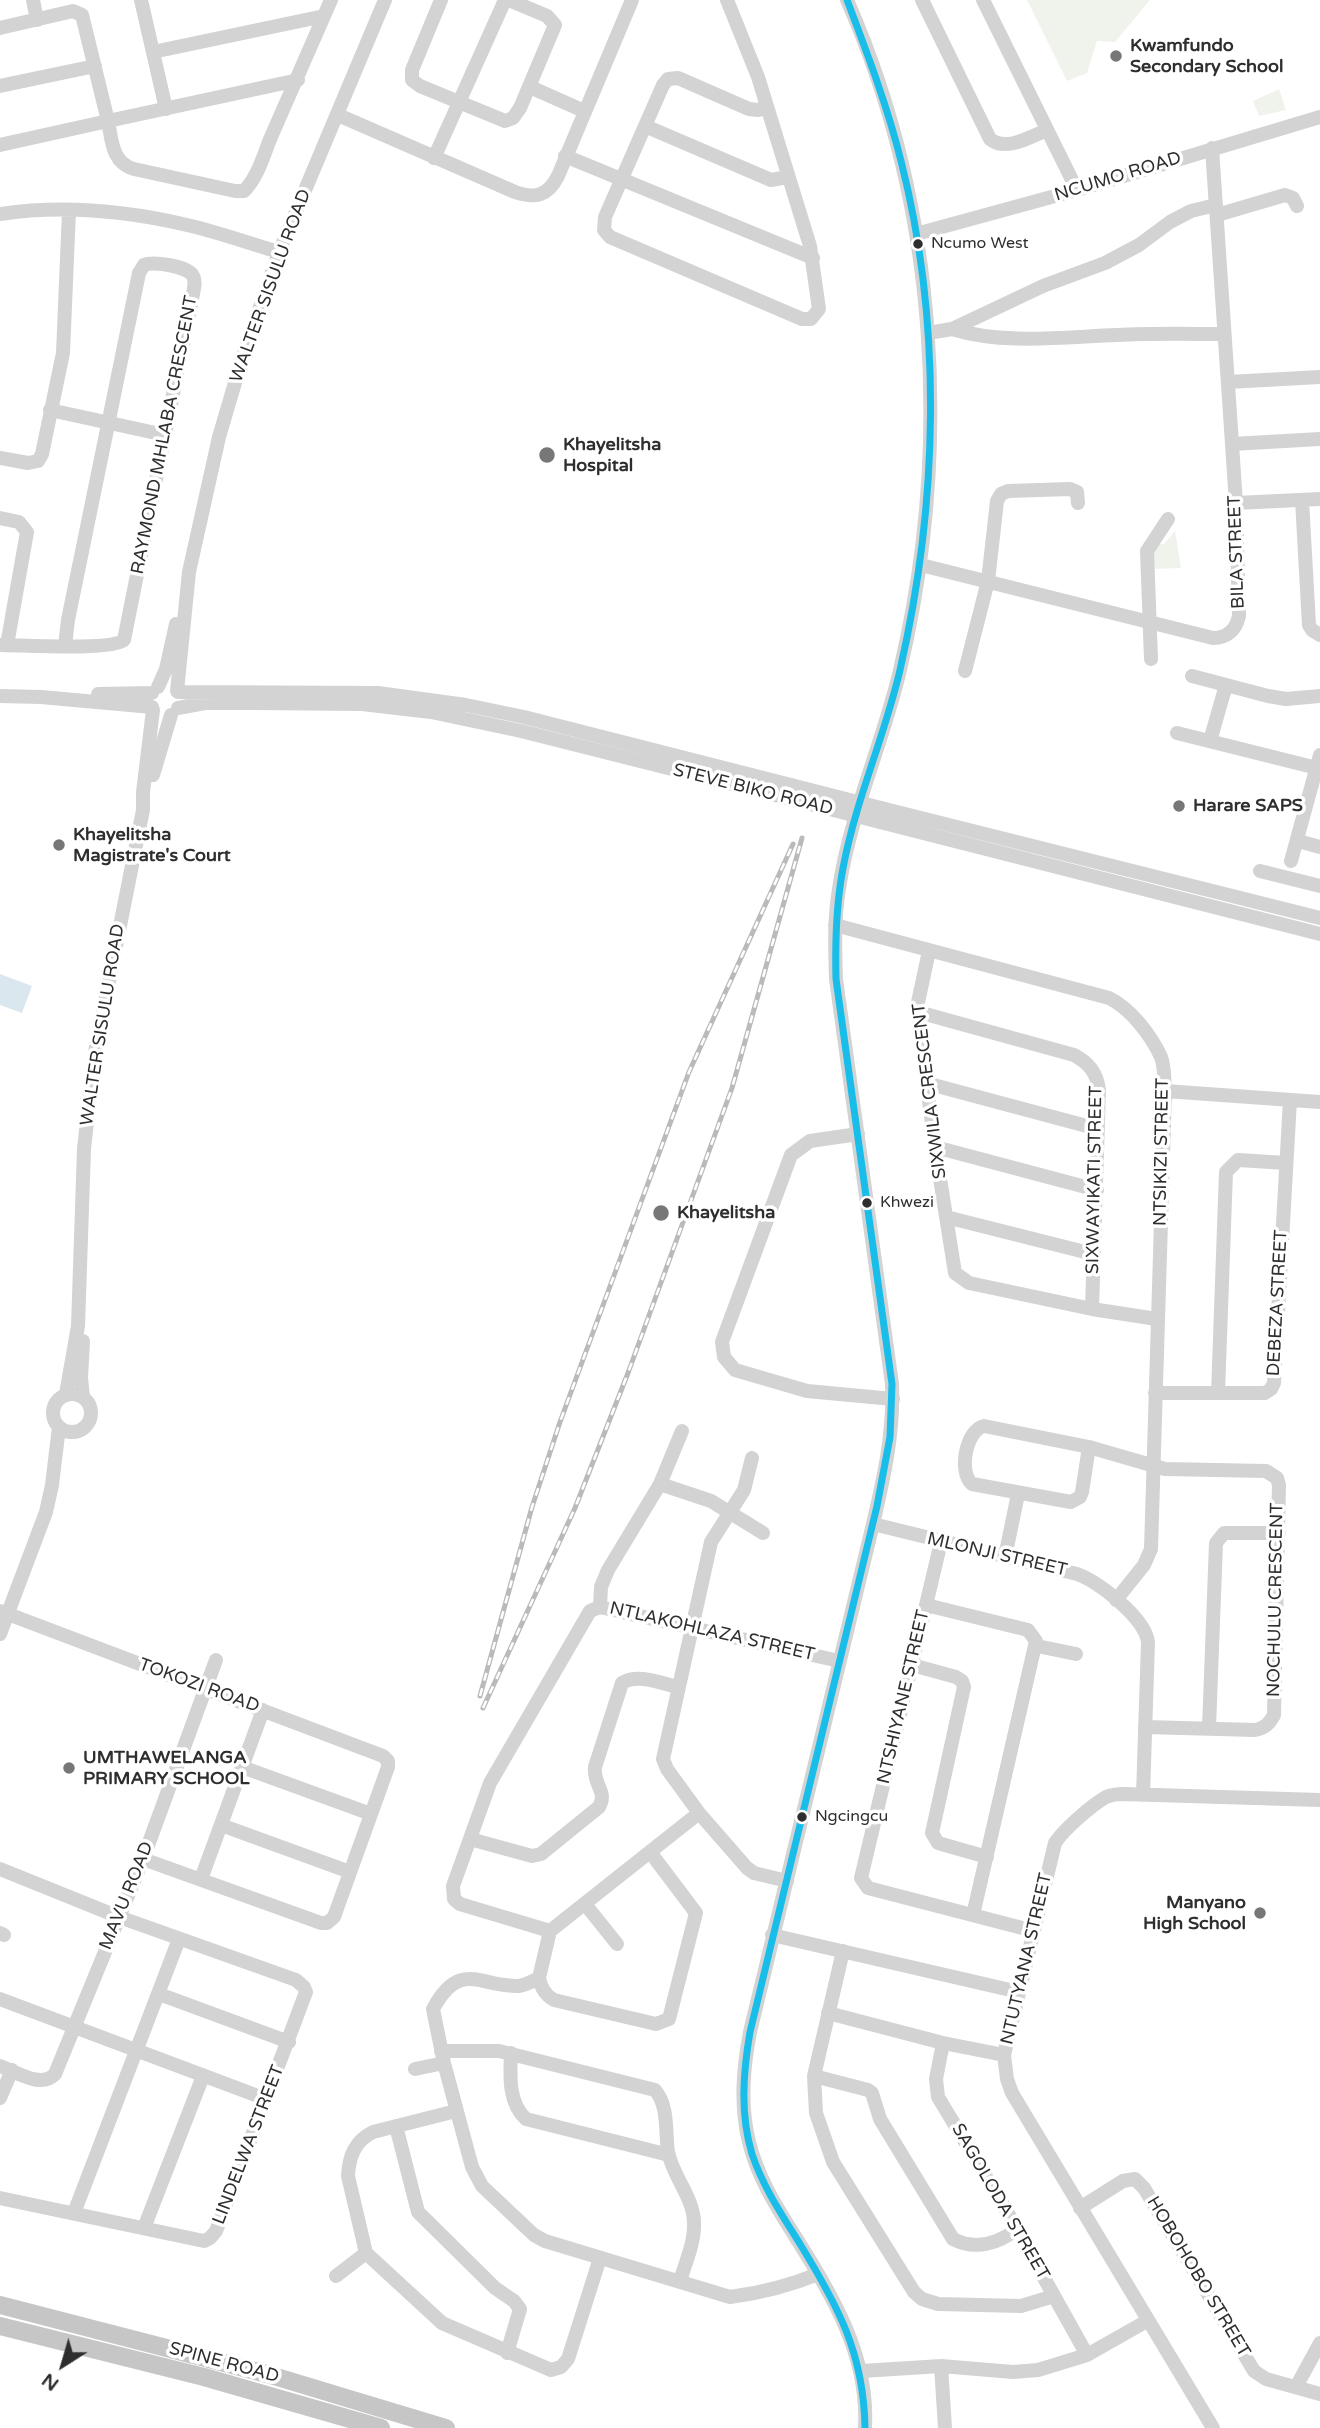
<!DOCTYPE html>
<style>
body{margin:0}
#map{position:relative;width:1320px;height:2428px;overflow:hidden;background:#fff;font-family:"Varela Round",sans-serif}
canvas{display:block}
.north{position:absolute;left:28px;top:2330px;width:70px;height:70px;-webkit-text-stroke:5px #fff;paint-order:stroke;rotate:217deg;font-size:19px;font-weight:700;line-height:28px;text-align:center;color:#2e2e2e}
.north::after{content:'';display:block;margin:auto;width:24px;height:32px;background:#2e2e2e;clip-path:polygon(50% 0,100% 100%,50% 72%,0 100%)}
</style>
<div id="map">
<canvas width="1320" height="2428"></canvas>
<div class="north">N</div>
</div>
<script>
const ctx = document.querySelector('canvas').getContext('2d');
ctx.lineJoin = 'round';
function fillPath(path, color) { ctx.fillStyle = color; ctx.fill(path, 'evenodd'); }
function stroke(path, color, width, dash) { ctx.strokeStyle = color; ctx.lineWidth = width; ctx.lineCap = dash ? 'butt' : 'round'; ctx.setLineDash(dash || []); ctx.stroke(path); }
function label(font, color, halo, rows, align = 'center') {
  ctx.font = font + ' "Varela Round",sans-serif'; ctx.lineWidth = 7; ctx.setLineDash([]); ctx.textBaseline = 'middle'; ctx.strokeStyle = halo; ctx.fillStyle = color; for (const [text, x, y, turn = 0] of rows) {
    ctx.save(); ctx.translate(x, y); ctx.rotate((+turn || 0) * Math.PI / 180); ctx.textAlign = isNaN(turn) ? turn : align; if (halo) ctx.strokeText(text, 0, 0); ctx.fillText(text, 0, 0); ctx.restore();
  }
}
fillPath(new Path2D(`
 M 1027,0 L 1150,0 L 1115,42 L 1097,41 L 1087,73 L 1067,81 Z
 M 1279,89 L 1286,110 L 1259,116 L 1253,101 Z
 M 1175,531 L 1181,568 L 1151,569 L 1155,544 L 1164,544 Z`), '#f0f3ec');
fillPath(new Path2D(`
 M 0,974 L 32,986 L 22,1013 L 0,1005 Z`), '#dbe7ee');
stroke(new Path2D(`
 M 33,0 L 37,20
 M 141,0 L 166,109
 M 441,0 L 412,70 L 412,80 L 420,86 L 505,121 L 513,118 L 520,108 L 555,25 L 547,16 L 509,0
 M 727,0 L 758,77 L 810,246 L 819,309 L 811,319 L 802,319 L 610,237 L 604,230 L 605,217 L 663,85 L 668,79 L 678,78 L 749,109 L 758,110 L 767,107
 M 847,0 C 939,209 952,449 900,670 C 883,743 850,814 839,889 C 834,919 835,948 836,979 L 892,1384 C 894,1433 884,1477 873,1524 L 750,2032 C 743,2069 740,2105 749,2142 C 757,2175 775,2205 793,2233 C 831,2294 869,2353 865,2428
 M 922,0 L 990,139 C 1006,152 1030,137 1047,130
 M 983,0 L 1077,190
 M 0,28 L 73,11 L 82,15 L 108,121 L 0,145
 M 153,52 L 324,16
 M 298,80 L 108,121 C 112,141 112,163 134,169 L 235,191 L 244,191 C 258,177 264,154 271,137 C 291,91 311,46 331,0
 M 0,86 L 95,66
 M 530,87 L 584,111
 M 338,115 L 515,192 C 535,199 548,196 558,176 L 632,0
 M 645,126 L 771,180 L 788,177
 M 565,156 L 813,258
 M 434,158 L 505,0
 M 0,214 C 61,205 127,211 187,225 C 218,232 248,243 279,252
 M 1217,215 L 1285,195 L 1293,198 L 1297,206
 M 916,234 L 1077,190 L 1320,117
 M 952,329 C 1004,345 1063,337 1117,335 C 1153,333 1189,334 1224,334
 M 928,333 L 952,329 L 1043,286 L 1105,263 L 1139,245 L 1170,222 L 1191,211 L 1216,205
 M 1228,382 L 1320,377
 M 50,410 L 165,435
 M 1232,444 L 1320,439
 M 0,458 L 28,463 L 38,461 L 42,454 L 63,353 L 69,211
 M 1302,500 L 1309,625 L 1312,630 L 1320,635
 M 1236,503 L 1320,499
 M 0,518 L 19,522 L 27,532 L 7,645
 M 921,565 L 1213,638 C 1227,638 1236,630 1239,616 L 1236,503 L 1212,148
 M 0,645 C 22,645 111,651 124,640 L 193,294 C 194,288 196,281 193,276 C 188,266 153,261 144,265 L 139,273 L 68,620 L 65,646
 M 1151,659 L 1147,551 L 1168,519
 M 965,671 L 988,581 L 997,501 L 1001,494 L 1008,491 L 1070,489 L 1077,492 L 1078,503
 M 1192,676 L 1268,696 L 1286,699 L 1320,696
 M 158,687 L 166,669 L 176,624
 M 177,691 L 189,572 L 219,437 L 242,359 L 279,252 L 385,0
 M 178,692 L 378,693 L 466,705 L 524,717 L 791,785
 M 98,694 L 152,693
 M 0,696 L 41,697 L 152,707
 M 178,708 L 205,703 L 254,703 L 362,704 L 431,712 L 521,731 L 787,798
 M 1177,733 L 1317,768
 M 1210,741 L 1226,685
 M 153,775 L 171,715
 M 885,809 L 1320,918
 M 880,822 L 1320,934
 M 1298,841 L 1320,847
 M 1291,861 L 1320,755
 M 1260,871 L 1320,886
 M 835,925 L 1109,998 C 1130,1008 1151,1035 1161,1057 C 1165,1067 1164,1080 1165,1091 L 1151,1549 L 1144,1565 L 1116,1600
 M 929,951 L 917,1007 L 935,1147 L 955,1273 L 969,1283 L 1092,1309 L 1157,1319
 M 918,1012 L 1074,1055 C 1089,1063 1097,1073 1099,1090 L 1092,1309
 M 926,1083 L 1098,1129
 M 1165,1091 L 1320,1102
 M 858,1134 L 810,1141 L 791,1155 L 722,1342 L 724,1357 L 735,1370 L 807,1391 L 893,1399
 M 935,1147 L 1097,1190
 M 946,1217 L 1093,1254
 M 83,1341 L 81,1378 L 83,1397
 M 1155,1393 L 1265,1393 L 1271,1389 L 1274,1383 L 1290,1100
 M 1218,1393 L 1226,1172 L 1238,1160 L 1286,1163
 M53 1413a19 19 0 1 1 38 0a19 19 0 1 1-38 0Z
 M 66,1394 L 78,1326 L 84,1149 L 94,1057 L 143,810 L 143,792 L 153,710
 M 1089,1447 L 1082,1492 L 1080,1497 L 1071,1502 L 972,1484 C 958,1472 966,1430 984,1426 L 1089,1447 L 1165,1469 L 1266,1471 L 1277,1478 L 1279,1485 L 1274,1715 C 1269,1724 1265,1728 1255,1730 L 1145,1727
 M 752,1458 L 744,1490 L 711,1542 L 663,1759 L 667,1769 L 699,1813 L 747,1868 L 754,1873 L 787,1881
 M 660,1484 L 711,1501 L 763,1533
 M 873,1524 L 1077,1574 C 1099,1582 1145,1618 1148,1642 L 1143,1795
 M 941,1542 L 861,1878 L 868,1888 L 1034,1931
 M 1005,1557 L 1018,1494
 M 926,1605 L 1028,1630 L 1036,1641 L 973,1915
 M 600,1607 L 601,1587 L 608,1570 L 660,1484 L 682,1431
 M 0,1611 L 383,1756 L 388,1761 L 388,1767 L 334,1917 L 327,1923 L 321,1923 L 143,1859
 M 0,1634 L 46,1512 L 52,1485 L 59,1427
 M 1037,1646 L 1076,1654
 M 912,1665 L 956,1677 L 962,1681 L 964,1687 L 932,1833 L 938,1843 L 987,1857
 M 1209,1728 L 1216,1543 L 1224,1533 L 1279,1533
 M 242,1767 L 371,1814
 M 221,1825 L 350,1872
 M 470,1839 L 532,1856 L 541,1854 L 599,1807 C 608,1791 593,1786 595,1767 L 622,1683 C 638,1673 660,1683 677,1687
 M 650,1852 L 696,1913 L 669,2019 L 656,2024 L 554,2000 C 545,1995 541,1988 539,1978 L 550,1931 L 699,1813
 M 0,1869 L 119,1917 L 296,1980 L 304,1987 L 306,1992 L 216,2231 L 210,2238 L 204,2241 L 0,2198
 M 201,1879 L 263,1710
 M 585,1904 L 617,1944
 M 550,1931 L 460,1904 L 454,1899 L 453,1886 L 490,1783 L 590,1611 L 600,1607 L 839,1661
 M 0,1933 L 4,1935
 M 772,1935 L 1019,1992
 M 843,1951 L 814,2076 L 816,2113 L 833,2162 L 914,2292 L 922,2299 L 938,2304 L 1021,2306 L 1054,2296
 M 539,1978 C 533,1981 526,1985 519,1986 C 480,1987 460,1959 433,2009 L 444,2063 L 472,2167 L 482,2186 L 534,2235 L 545,2241 L 730,2297 C 761,2293 789,2286 818,2274
 M 159,1994 L 289,2042
 M 0,1999 L 266,2099
 M 828,2013 L 943,2043 L 1004,2055
 M 943,2043 L 936,2079 L 938,2097 L 1005,2208 L 1087,2355
 M 441,2051 L 499,2051 L 655,2090 C 669,2106 665,2132 668,2152 C 673,2177 694,2198 694,2223 C 695,2242 685,2264 680,2281
 M 511,2053 C 510,2075 508,2103 526,2119 L 669,2155
 M 0,2066 C 17,2072 41,2089 55,2074 L 143,1859 L 216,1660
 M 415,2069 L 444,2063
 M 814,2076 L 868,2090 L 872,2093 L 880,2119 L 953,2239 C 976,2251 999,2243 1017,2229
 M 0,2098 L 12,2070
 M 456,2111 L 373,2132 C 355,2141 349,2156 348,2176 L 366,2253 L 442,2323 L 551,2370 L 561,2367 L 568,2359 L 600,2258
 M 396,2126 L 418,2212 L 495,2288 L 514,2301 L 520,2309 L 507,2353
 M 1080,2208 L 1123,2181 L 1135,2179 L 1144,2188 L 1254,2371 L 1266,2379 L 1320,2394
 M 74,2213 L 179,1939
 M 144,2228 L 203,2076
 M 336,2276 L 366,2253
 M 941,2366 L 945,2428
 M 862,2371 L 941,2366 L 1013,2372 L 1038,2370 L 1087,2355 L 1147,2321
 M 1296,2387 L 1320,2343
 M 1213,2428 L 1012,2093 L 1007,2079 L 1004,2055 L 1055,1843 C 1063,1830 1092,1805 1106,1797 C 1111,1795 1118,1794 1123,1794 L 1320,1800`), '#d3d3d3', 14);
stroke(new Path2D(`
 M 0,2305 L 267,2374 L 446,2428
 M 0,2326 L 204,2377 L 381,2428`), '#c6c6c6', 18);
const rail = new Path2D(`
 M 480,1696 L 532,1507 L 560,1422 L 689,1072 L 793,844
 M 483,1708 L 575,1508 L 628,1373 L 732,1088 L 802,838`);
stroke(rail, '#bababa', 5);
stroke(rail, '#fff', 2.5, [8]);
stroke(new Path2D(`
 M 791,785 L 885,809
 M 787,798 L 880,822`), '#d3d3d3', 14);
stroke(new Path2D(`
 M 847,0 C 867,53 887,105 901,161 C 943,326 938,504 900,670 C 885,735 857,797 844,863 C 836,902 835,940 836,979 L 892,1384 L 890,1437 L 877,1506 L 750,2032 C 743,2073 740,2114 752,2154 C 763,2187 782,2215 800,2244 C 838,2306 864,2354 865,2428`), '#19bdea', 7);
for (const [x, y, r, color] of [
 [1116,56,7,"#777"],
 [918,244,6,"#2e2e2e"],
 [547,455,9,"#777"],
 [1179,806,7,"#777"],
 [59,845,7,"#777"],
 [867,1203,6,"#2e2e2e"],
 [661,1213,9,"#777"],
 [69,1768,7,"#777"],
 [802,1817,6,"#2e2e2e"],
 [1260,1913,7,"#777"]
]) { const dot = new Path2D(); dot.arc(x, y, r, 0, 2 * Math.PI); ctx.fillStyle = color; ctx.fill(dot); stroke(dot, '#fff', 2.5); }
label('16px', '#2e2e2e', '#fff', [
 ["Ncumo West",931,244],
 ["Khwezi",880,1203],
 ["Ngcingcu",815,1817]
], 'left');
label('bold 18px', '#2e2e2e', '#fff', [
 ["Kwamfundo",1130,46],
 ["Secondary School",1130,67],
 ["Khayelitsha",563,445],
 ["Hospital",563,466],
 ["Harare SAPS",1193,806],
 ["Khayelitsha",73,835],
 ["Magistrate's Court",73,856],
 ["Khayelitsha",677,1213],
 ["UMTHAWELANGA",83,1758],
 ["PRIMARY SCHOOL",83,1779],
 ["Manyano",1246,1903,"right"],
 ["High School",1246,1924,"right"]
], 'left');
label('18px', '#2e2e2e', '#fff', [
 ["NCUMO ROAD",1118,177,-17],
 ["WALTER SISULU ROAD",271,286,-70],
 ["RAYMOND MHLABA CRESCENT",165,435,-79],
 ["BILA STREET",1237,552,-92],
 ["STEVE BIKO ROAD",753,790,14],
 ["WALTER SISULU ROAD",103,1025,-81],
 ["SIXWILA CRESCENT",930,1091,-97],
 ["NTSIKIZI STREET",1162,1152,-89],
 ["SIXWAYIKATI STREET",1095,1180,-89],
 ["DEBEZA STREET",1278,1303,-87],
 ["MLONJI STREET",997,1555,13],
 ["NOCHULU CRESCENT",1276,1600,-89],
 ["NTLAKOHLAZA STREET",712,1632,13],
 ["TOKOZI ROAD",199,1686,20],
 ["NTSHIYANE STREET",904,1697,-77],
 ["MAVU ROAD",127,1896,-68],
 ["NTUTYANA STREET",1027,1959,-77],
 ["LINDELWA STREET",249,2145,-69],
 ["SAGOLODA STREET",1000,2202,60],
 ["HOBOHOBO STREET",1198,2277,59],
 ["SPINE ROAD",224,2363,15]
]);
</script>
